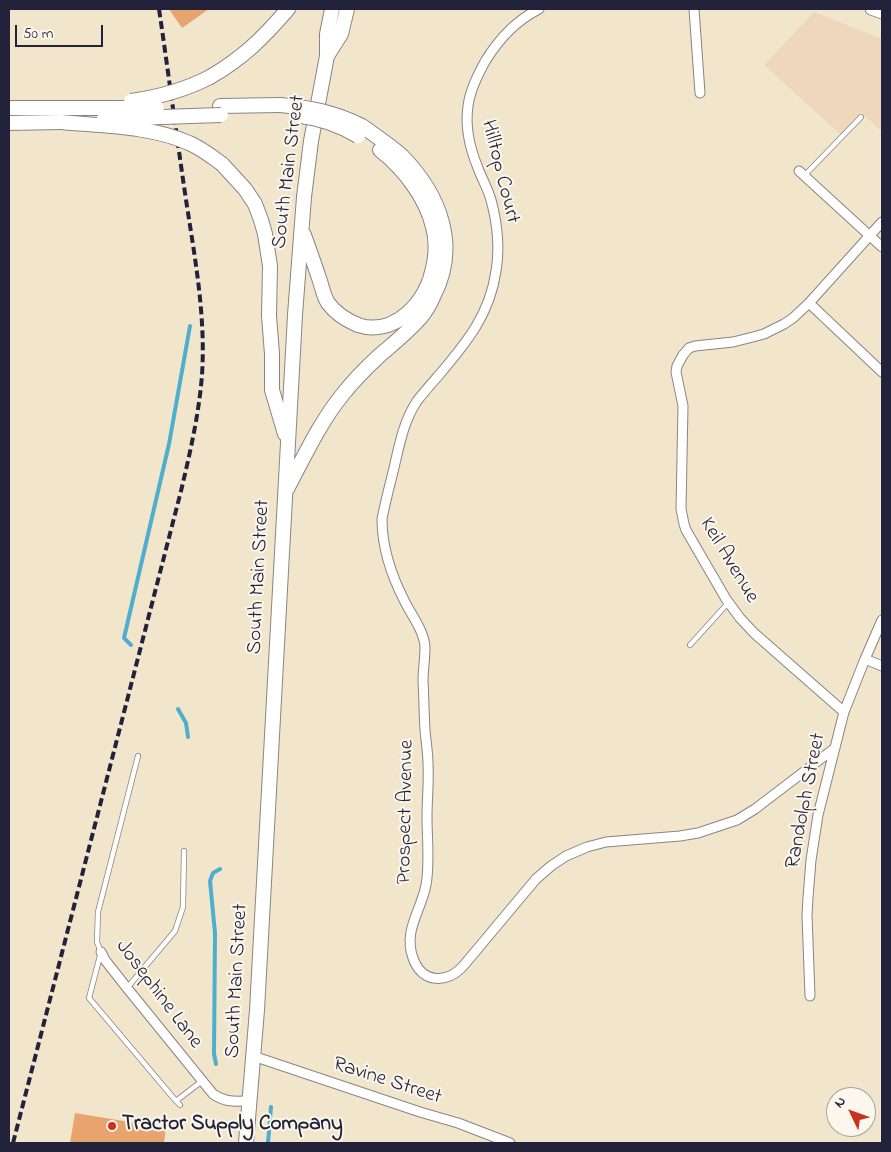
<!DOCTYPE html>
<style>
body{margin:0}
#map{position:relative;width:891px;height:1152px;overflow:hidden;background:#f1e6cb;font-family:"Indie Flower",sans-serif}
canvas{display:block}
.frame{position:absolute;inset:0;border:10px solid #22223b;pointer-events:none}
.north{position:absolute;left:826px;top:1087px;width:50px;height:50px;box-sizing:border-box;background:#fbf7ec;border:1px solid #a4a2a5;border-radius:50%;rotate:312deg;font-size:14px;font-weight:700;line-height:20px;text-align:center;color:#22223b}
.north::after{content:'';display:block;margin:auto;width:18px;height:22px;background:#c8321e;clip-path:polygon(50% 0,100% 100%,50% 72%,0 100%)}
.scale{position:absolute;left:15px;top:25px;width:88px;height:22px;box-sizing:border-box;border:2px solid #22223b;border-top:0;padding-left:6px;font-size:15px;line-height:18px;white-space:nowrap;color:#22223b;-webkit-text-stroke:4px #fbf7ec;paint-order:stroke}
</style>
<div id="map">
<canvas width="891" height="1152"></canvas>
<div class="frame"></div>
<div class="north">N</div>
<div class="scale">50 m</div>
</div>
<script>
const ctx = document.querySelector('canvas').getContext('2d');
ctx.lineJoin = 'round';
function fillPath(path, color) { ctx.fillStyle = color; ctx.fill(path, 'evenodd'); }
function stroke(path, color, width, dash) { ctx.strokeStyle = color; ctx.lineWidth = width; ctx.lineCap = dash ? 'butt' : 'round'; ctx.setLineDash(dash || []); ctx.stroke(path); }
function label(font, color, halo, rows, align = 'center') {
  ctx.font = font + ' "Indie Flower",sans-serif'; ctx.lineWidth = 4; ctx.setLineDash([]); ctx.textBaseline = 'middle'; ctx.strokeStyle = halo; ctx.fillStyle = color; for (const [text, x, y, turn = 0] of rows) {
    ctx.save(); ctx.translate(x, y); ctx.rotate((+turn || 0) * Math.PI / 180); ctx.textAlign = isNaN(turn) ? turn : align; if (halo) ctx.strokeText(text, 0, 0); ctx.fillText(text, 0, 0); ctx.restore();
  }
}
fillPath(new Path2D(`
 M 814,12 L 882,39 L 882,132 L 861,112 L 841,135 L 764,65 Z`), '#eed7bb');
stroke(new Path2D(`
 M 131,645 L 124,638 L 169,444 L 190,326
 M 178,709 L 186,723 L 188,737
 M 216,1064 L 214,1054 L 215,933 L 210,881 L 213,873 L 220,869
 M 268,1143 L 271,1107`), '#4faecd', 4);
fillPath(new Path2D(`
 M 169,9 L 209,9 L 182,28 Z
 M 75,1113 L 166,1128 L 164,1143 L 70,1143 Z`), '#e7a46e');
const service = new Path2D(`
 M 804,176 L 861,117
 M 690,645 L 728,603
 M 138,756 L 98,912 L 97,942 L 101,952 L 89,998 L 176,1101
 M 127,988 L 175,931 L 183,907 L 184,851
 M 180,1105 L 176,1101 L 202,1081`);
const minor = new Path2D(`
 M 539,9 C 517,20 499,39 486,60 C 478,74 470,90 468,106 C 465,127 470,149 478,168 C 482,179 488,189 491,200 C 497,222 500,247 496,271 C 490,314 467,342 439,375 C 432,383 424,392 417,401 C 403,422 399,447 393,472 C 389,488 385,503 382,519 C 382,548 392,577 405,602 C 412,616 424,631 425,647 C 425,659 423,670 423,681 C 424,698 424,714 425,730 C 426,742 428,753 428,764 C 429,782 427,800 427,817 C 427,840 430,863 426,885 C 421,911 403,931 413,958 C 422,984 448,984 464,965 L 536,879 L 551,866 L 566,856 L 587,847 L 606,842 L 680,836 L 698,833 L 737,820 L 755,809 L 835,748
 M 694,9 L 700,93
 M 799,171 L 882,247
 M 809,303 L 882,372
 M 865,659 L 882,666
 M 844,712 L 754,633 L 740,618 L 726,599 L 686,530 L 684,524 L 681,509 L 683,406 L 676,372 L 677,366 L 683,355 L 689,348 L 695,346 L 733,342 L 753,337 L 764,334 L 784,324 L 793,318 L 809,303 L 882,222
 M 101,952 L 105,960 L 127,988 L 213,1094 C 226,1103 235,1101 250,1101
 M 810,996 L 807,915 L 808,898 L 811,860 L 818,815 L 844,712 L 865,659 L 882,620
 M 253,1056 L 420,1112 L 458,1123 L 510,1143`);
const tertiary = new Path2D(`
 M 871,9 L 882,13`);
const primary = new Path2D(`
 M 327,56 L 341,34 L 347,9
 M 210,77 C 243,58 263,38 288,9
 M 220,106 L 280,105
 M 9,108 L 63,108
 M 9,123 L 61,122
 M 222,164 L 245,189 L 255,204 L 261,220 L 265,234 L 270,266 L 269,316 L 272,354 L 272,390 L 285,434
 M 304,235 C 309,249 314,263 319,278 C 322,286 323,295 328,303 C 336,314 346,320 358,325 C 393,337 425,304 432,272 C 436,257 437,241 433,227 C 426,197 403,168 380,150
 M 287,489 C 304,457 320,422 343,394 C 354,380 367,367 380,355 C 394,343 409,331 421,317 C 426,311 430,304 433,297 C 460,246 440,195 402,156 C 390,145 376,136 362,126
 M 246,1143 L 257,1010 L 295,315 L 304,197 L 311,141 L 327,56 L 327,34 L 332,9`);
stroke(service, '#8a8483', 6);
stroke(minor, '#8a8483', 11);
stroke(tertiary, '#8a8483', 13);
stroke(primary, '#8a8483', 16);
stroke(service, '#fff', 4.5);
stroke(minor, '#fff', 9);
stroke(tertiary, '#fff', 11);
stroke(primary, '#fff', 14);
stroke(new Path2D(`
 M 13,1143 L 181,491 C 190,453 199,414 202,375 C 206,313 194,254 185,193 C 176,132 168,70 159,9`), '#22223b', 4, [8, 4]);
const primaryBridge = new Path2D(`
 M 131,101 C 159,97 185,90 210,77
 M 280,105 C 312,108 333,112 362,126
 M 63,108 L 157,108
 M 300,116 C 320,118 341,126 358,136
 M 104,119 L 221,115
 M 61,122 C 102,126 151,126 189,143 C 201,148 211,156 222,164`);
stroke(primaryBridge, '#8a8483', 16, []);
stroke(primaryBridge, '#fff', 14);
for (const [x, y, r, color] of [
 [112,1126,5,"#c8321e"]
]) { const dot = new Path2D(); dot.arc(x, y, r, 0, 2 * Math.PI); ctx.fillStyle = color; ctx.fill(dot); stroke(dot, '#fbf7ec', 2); }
label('21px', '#22223b', '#fbf7ec', [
 ["South Main Street",290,172,-83],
 ["Hilltop Court",499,172,76],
 ["Keil Avenue",728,561,59],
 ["South Main Street",260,577,-87],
 ["Randolph Street",807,801,-79],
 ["Prospect Avenue",407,812,-89],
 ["South Main Street",238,981,-87],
 ["Josephine Lane",158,995,53],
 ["Ravine Street",387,1082,18]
]);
label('bold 21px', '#22223b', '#fbf7ec', [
 ["Tractor Supply Company",122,1126]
], 'left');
</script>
